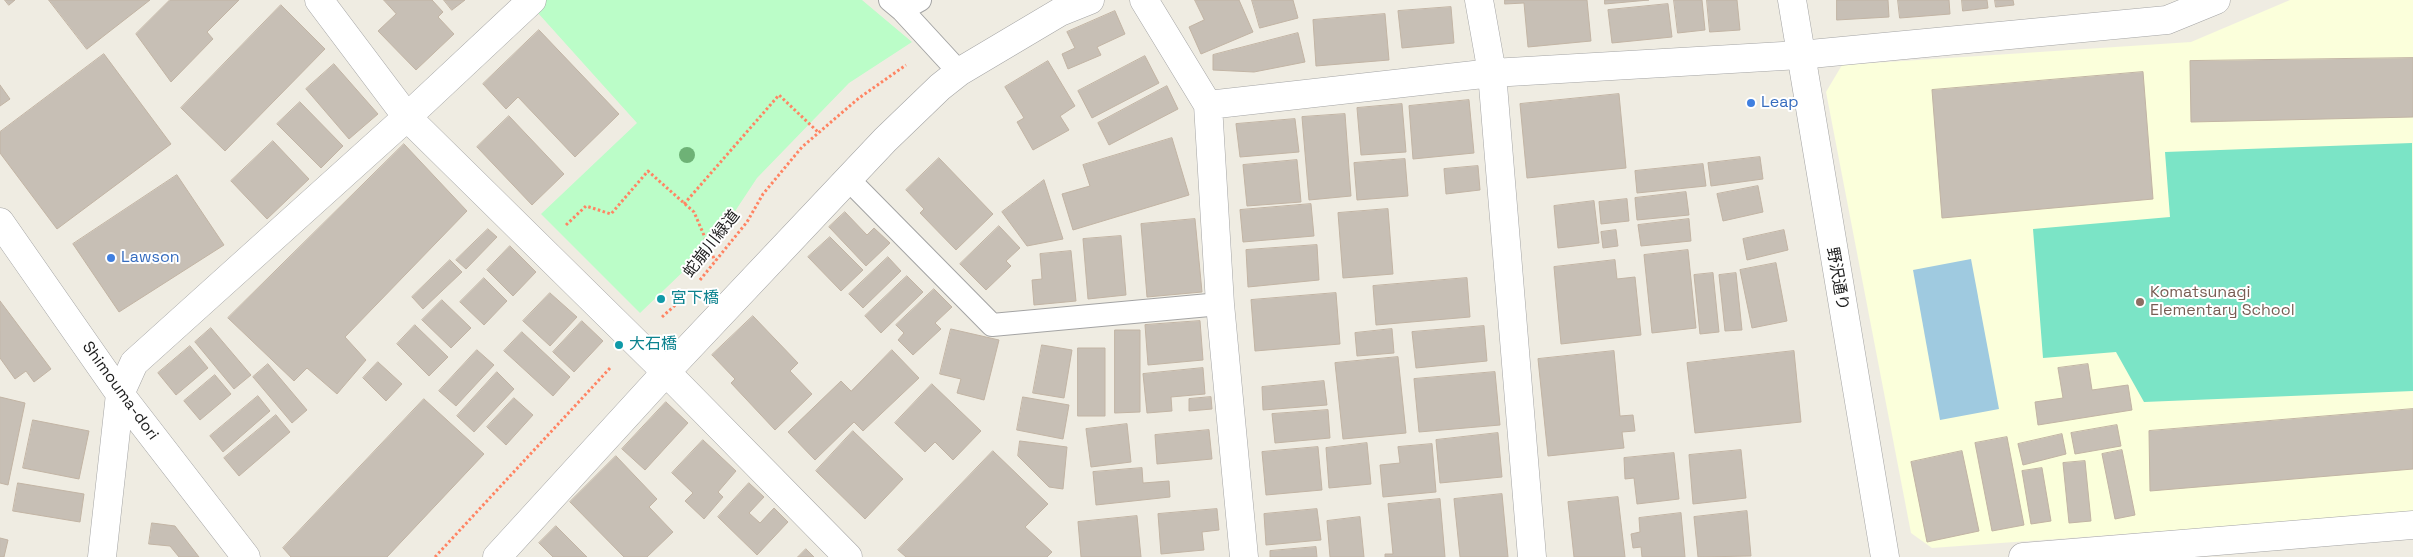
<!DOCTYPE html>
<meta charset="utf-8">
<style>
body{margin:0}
canvas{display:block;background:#efece2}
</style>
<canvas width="2413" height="557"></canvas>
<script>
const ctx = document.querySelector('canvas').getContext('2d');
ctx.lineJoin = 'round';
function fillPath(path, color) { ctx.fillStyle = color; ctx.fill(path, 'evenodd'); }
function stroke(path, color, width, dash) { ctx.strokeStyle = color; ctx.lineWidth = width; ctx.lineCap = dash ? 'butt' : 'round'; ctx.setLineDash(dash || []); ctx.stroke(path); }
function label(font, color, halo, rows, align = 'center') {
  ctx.font = font + ' "Space Grotesk","Noto Sans JP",sans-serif'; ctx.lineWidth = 4; ctx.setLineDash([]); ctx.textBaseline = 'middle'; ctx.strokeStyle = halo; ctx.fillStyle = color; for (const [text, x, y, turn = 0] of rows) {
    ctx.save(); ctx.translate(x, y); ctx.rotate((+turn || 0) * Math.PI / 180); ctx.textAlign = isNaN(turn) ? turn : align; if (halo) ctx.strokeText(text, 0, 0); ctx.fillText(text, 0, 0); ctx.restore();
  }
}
fillPath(new Path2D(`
 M 2290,0 L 2413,0 L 2413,513 L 1932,548 L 1911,533 L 1826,92 L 1842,65 L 2191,42 Z`), '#fbffdb');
fillPath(new Path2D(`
 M 532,0 L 862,0 L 912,42 L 849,83 L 757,178 L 716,240 L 640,313 L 541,214 L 637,123 L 529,3 Z`), '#bbfdc8');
fillPath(new Path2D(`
 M 2412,143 L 2413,391 L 2144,402 L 2116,352 L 2043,358 L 2033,229 L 2170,217 L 2165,152 Z`), '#7be4c6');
fillPath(new Path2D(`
 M 1971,259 L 1999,409 L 1940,420 L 1913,270 Z`), '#9fcae0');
const building = new Path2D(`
 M 5,0 L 15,0 L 9,5 Z
 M 49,0 L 150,0 L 87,49 Z
 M 170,0 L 239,0 L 207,32 L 213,39 L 171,82 L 136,34 Z
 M 384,0 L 432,0 L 443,12 L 438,17 L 454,34 L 416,70 L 378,31 L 396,14 Z
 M 444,0 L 465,0 L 452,10 Z
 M 1195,0 L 1239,0 L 1253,32 L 1201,54 L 1189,27 L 1204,20 Z
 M 1252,0 L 1293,0 L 1298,18 L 1260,28 Z
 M 1505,0 L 1587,0 L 1591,41 L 1528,47 L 1524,3 L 1505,4 Z
 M 1605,0 L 1649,0 L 1605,4 Z
 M 1674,0 L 1702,0 L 1705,30 L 1678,33 Z
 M 1707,0 L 1737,0 L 1740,30 L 1710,32 Z
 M 1837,0 L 1888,0 L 1889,17 L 1837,20 Z
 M 1898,0 L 1949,0 L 1950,14 L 1900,18 Z
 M 1962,0 L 1987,0 L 1988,8 L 1963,11 Z
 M 1995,0 L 2013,0 L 2014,5 L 1996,7 Z
 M 1668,4 L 1672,37 L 1612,43 L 1608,10 Z
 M 281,5 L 325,49 L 225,151 L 181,108 Z
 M 1451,7 L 1454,43 L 1402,48 L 1398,11 Z
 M 1115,11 L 1125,34 L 1097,47 L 1101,55 L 1068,69 L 1062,54 L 1075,48 L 1067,32 Z
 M 1385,14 L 1389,60 L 1316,66 L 1313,20 Z
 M 539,30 L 619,114 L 575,157 L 518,97 L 506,109 L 483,84 Z
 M 1298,33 L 1305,62 L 1254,72 L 1213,70 L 1213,55 Z
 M 104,54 L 171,144 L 57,229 L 0,153 L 0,132 Z
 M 1145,56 L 1159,83 L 1092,118 L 1078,91 Z
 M 2413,58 L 2413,117 L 2191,122 L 2190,61 Z
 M 1048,61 L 1075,106 L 1060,116 L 1069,130 L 1033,150 L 1017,122 L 1024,118 L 1005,87 Z
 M 334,64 L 378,114 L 349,139 L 306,89 Z
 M 2143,72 L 2153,199 L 1942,218 L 1932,90 Z
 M 0,85 L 10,99 L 0,106 Z
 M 1167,86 L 1178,109 L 1109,145 L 1098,123 Z
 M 1619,94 L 1626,168 L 1527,178 L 1520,104 Z
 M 1469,100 L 1474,153 L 1413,159 L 1409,106 Z
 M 300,102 L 343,146 L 321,168 L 277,124 Z
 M 1402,104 L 1406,152 L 1361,155 L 1357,108 Z
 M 1345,114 L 1351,196 L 1309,200 L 1302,117 Z
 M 509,116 L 564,174 L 532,205 L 477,147 Z
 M 1295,119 L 1299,152 L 1240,157 L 1236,124 Z
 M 1172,138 L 1189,195 L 1073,230 L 1062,194 L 1090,186 L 1083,165 Z
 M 273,141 L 309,179 L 267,219 L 231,181 Z
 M 404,144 L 467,211 L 345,337 L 366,360 L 337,394 L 307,368 L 294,381 L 228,318 Z
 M 1760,157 L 1763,179 L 1711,186 L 1708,163 Z
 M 939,158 L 993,214 L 956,250 L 920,213 L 924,209 L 906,190 Z
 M 1405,159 L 1408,196 L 1357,200 L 1354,163 Z
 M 1297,160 L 1301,202 L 1247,206 L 1243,165 Z
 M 1703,164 L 1706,186 L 1637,193 L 1635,171 Z
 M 1478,166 L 1480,190 L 1446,194 L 1444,169 Z
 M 177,175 L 224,245 L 119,312 L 73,244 Z
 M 1044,180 L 1063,239 L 1027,246 L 1002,212 Z
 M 1758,186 L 1763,212 L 1723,221 L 1717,194 Z
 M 1686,192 L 1689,215 L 1637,220 L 1635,198 Z
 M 1627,199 L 1629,221 L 1601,224 L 1599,202 Z
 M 1594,201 L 1599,243 L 1558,248 L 1554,206 Z
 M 1311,204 L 1314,236 L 1243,242 L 1240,210 Z
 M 1388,209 L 1393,274 L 1343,278 L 1338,213 Z
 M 845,212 L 867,235 L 874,228 L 890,243 L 866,266 L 829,227 Z
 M 1195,219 L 1202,292 L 1147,297 L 1141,224 Z
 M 1689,219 L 1691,241 L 1641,246 L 1638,225 Z
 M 999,226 L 1020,248 L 1006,261 L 1011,266 L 986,290 L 960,264 Z
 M 488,229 L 497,237 L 466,269 L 456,260 Z
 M 1616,230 L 1618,246 L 1603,248 L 1601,232 Z
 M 1784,230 L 1788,250 L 1747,260 L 1743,239 Z
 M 1121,236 L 1126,295 L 1088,299 L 1083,239 Z
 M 830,237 L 863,270 L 841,291 L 808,257 Z
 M 1317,245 L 1319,280 L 1248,287 L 1246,250 Z
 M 510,246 L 536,272 L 513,296 L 487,270 Z
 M 1688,250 L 1696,328 L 1652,333 L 1644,255 Z
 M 1071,251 L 1076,301 L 1034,305 L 1032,280 L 1042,279 L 1040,254 Z
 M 888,257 L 901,271 L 863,308 L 849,294 Z
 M 450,260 L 462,272 L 423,309 L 412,297 Z
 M 1615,260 L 1617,279 L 1635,277 L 1641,335 L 1561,344 L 1554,267 Z
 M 1776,263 L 1787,321 L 1752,328 L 1740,270 Z
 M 1713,273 L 1719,332 L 1700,334 L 1694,275 Z
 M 1736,273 L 1742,330 L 1725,331 L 1719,275 Z
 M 907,276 L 923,292 L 881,333 L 865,316 Z
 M 484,278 L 507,301 L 484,325 L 460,302 Z
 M 1467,278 L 1470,317 L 1376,325 L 1373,286 Z
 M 934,289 L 952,307 L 935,323 L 941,329 L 913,355 L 898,340 L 904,333 L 896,325 Z
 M 550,293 L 577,317 L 550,346 L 523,321 Z
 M 1336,293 L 1340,344 L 1255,351 L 1251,300 Z
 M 442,300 L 471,328 L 451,348 L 422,320 Z
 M 0,301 L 51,369 L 34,382 L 26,371 L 15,379 L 0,358 Z
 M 753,316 L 798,363 L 790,371 L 812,394 L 775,430 L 731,383 L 735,379 L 712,355 Z
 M 582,321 L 603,341 L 574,372 L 553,352 Z
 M 1200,321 L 1203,360 L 1148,365 L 1145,325 Z
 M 415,325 L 448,357 L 429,376 L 397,344 Z
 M 1484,326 L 1487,361 L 1416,368 L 1412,332 Z
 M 211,328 L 251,375 L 234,389 L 195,342 Z
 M 951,329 L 999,340 L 984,400 L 957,393 L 961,379 L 940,374 Z
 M 1392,329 L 1394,353 L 1357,356 L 1355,333 Z
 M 1115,330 L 1140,330 L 1140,412 L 1115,413 Z
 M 522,332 L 570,377 L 553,396 L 504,351 Z
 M 1042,345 L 1072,350 L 1064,398 L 1033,393 Z
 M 190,346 L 208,368 L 176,395 L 158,373 Z
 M 1078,348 L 1105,348 L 1105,416 L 1078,416 Z
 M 477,350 L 494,365 L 456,406 L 439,391 Z
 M 892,350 L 919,378 L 863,431 L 854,422 L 815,460 L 788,432 L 841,381 L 851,391 Z
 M 1614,351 L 1620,416 L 1633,415 L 1635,431 L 1622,432 L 1624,448 L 1548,456 L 1538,359 Z
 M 1794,351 L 1801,422 L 1695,433 L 1687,363 Z
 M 1398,357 L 1406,433 L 1343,439 L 1335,363 Z
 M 378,362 L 402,384 L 386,401 L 363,378 Z
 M 268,364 L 307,410 L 292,423 L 253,377 Z
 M 2088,364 L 2092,390 L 2128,385 L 2132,410 L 2038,425 L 2035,402 L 2063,398 L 2058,368 Z
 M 1203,368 L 1205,394 L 1171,397 L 1172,411 L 1147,413 L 1143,374 Z
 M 497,372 L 514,389 L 474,432 L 457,416 Z
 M 1495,372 L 1500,425 L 1419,432 L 1414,379 Z
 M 215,375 L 231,394 L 200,420 L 184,401 Z
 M 1324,381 L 1327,405 L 1263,410 L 1262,387 Z
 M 932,384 L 981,431 L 953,460 L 935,442 L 925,452 L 895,423 Z
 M 258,396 L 270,411 L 223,452 L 210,436 Z
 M 0,397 L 25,403 L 8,485 L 0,483 Z
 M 1023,397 L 1069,405 L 1063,439 L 1017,430 Z
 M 1211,397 L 1212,409 L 1189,411 L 1189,399 Z
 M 514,398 L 533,415 L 506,445 L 487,427 Z
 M 424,399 L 484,454 L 387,557 L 291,557 L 283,548 Z
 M 666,402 L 688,423 L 645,470 L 622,449 Z
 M 2413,409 L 2413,469 L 2150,491 L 2149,431 Z
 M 1328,410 L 1330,438 L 1275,443 L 1272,414 Z
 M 276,415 L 290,432 L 239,476 L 224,458 Z
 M 33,420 L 89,431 L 79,479 L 23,468 Z
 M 1127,424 L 1131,462 L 1091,467 L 1086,429 Z
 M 2117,425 L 2121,446 L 2075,454 L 2071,433 Z
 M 1209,430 L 1212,459 L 1157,464 L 1155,435 Z
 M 853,431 L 903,479 L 865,519 L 816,471 Z
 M 1498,433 L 1502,477 L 1440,483 L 1436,440 Z
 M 2062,434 L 2066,454 L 2023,465 L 2018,444 Z
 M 2007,437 L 2024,525 L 1992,531 L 1975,443 Z
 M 703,440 L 736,471 L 718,492 L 723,497 L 704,519 L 685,501 L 693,493 L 672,473 Z
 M 1020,441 L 1067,447 L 1063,489 L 1049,487 L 1018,456 Z
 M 1367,443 L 1371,484 L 1329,488 L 1326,448 Z
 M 1432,444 L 1436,492 L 1383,497 L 1380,465 L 1400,463 L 1398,447 Z
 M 1318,447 L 1322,490 L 1266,495 L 1262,452 Z
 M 1741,450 L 1746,498 L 1693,504 L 1689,455 Z
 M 2122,450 L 2135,515 L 2115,519 L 2102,454 Z
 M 993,451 L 1048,504 L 1025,527 L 1052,552 L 1047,557 L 906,557 L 898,550 Z
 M 1962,451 L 1979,531 L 1927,542 L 1911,462 Z
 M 1674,453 L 1679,499 L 1637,504 L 1634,478 L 1625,479 L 1624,458 Z
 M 616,456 L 657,499 L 649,507 L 673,532 L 647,557 L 624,557 L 570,502 Z
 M 2085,461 L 2091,521 L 2069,523 L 2063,463 Z
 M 1142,468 L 1143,483 L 1169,481 L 1170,497 L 1096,505 L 1093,472 Z
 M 2042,468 L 2051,521 L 2031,524 L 2022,471 Z
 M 18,483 L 84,494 L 80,522 L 13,511 Z
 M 749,483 L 764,497 L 749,513 L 760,523 L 774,508 L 788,522 L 757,555 L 718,517 Z
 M 1502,494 L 1508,557 L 1460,557 L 1454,499 Z
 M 1618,497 L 1625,557 L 1574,557 L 1568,502 Z
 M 1440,499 L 1445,557 L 1385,557 L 1385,554 L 1393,554 L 1388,504 Z
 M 1217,509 L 1219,530 L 1202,532 L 1204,550 L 1161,554 L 1158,514 Z
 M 1317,509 L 1321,540 L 1266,545 L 1264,514 Z
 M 1747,511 L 1751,556 L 1698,557 L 1694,517 Z
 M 1681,513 L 1685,557 L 1642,557 L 1641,547 L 1633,548 L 1631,534 L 1640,532 L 1639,518 Z
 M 1137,516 L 1141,557 L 1081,557 L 1078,522 Z
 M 1360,517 L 1364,557 L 1330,557 L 1327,521 Z
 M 152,523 L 175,526 L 199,557 L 179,557 L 170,546 L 149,544 Z
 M 556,526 L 587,557 L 553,557 L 539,543 Z
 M 0,538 L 8,540 L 4,557 L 0,557 Z
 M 1316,547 L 1317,557 L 1270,557 L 1270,551 Z
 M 806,549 L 814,557 L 798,557 Z`);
fillPath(building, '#c7bfb5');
stroke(building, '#c2b4a4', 1);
const service = new Path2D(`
 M 890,0 L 902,10 L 959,72
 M 902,10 L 920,0
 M 849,180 L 992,325 L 1220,304`);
const minor = new Path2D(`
 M 319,0 L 407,117 L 666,372 L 848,557
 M 1144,0 L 1208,105 L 1220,304 L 1244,557
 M 1479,0 L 1492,73 L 1532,557
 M 1208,105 L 1492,73 L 1800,55 L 2167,20 L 2216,0
 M 120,394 L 134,363 L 407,117 L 532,0
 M 497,557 L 666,372 L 885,140 L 940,87 L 959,72 L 1060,12 L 1090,0
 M 2023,557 L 2413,525`);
const tertiary = new Path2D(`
 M 1792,0 L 1885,557
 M 0,222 L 120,394 L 246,557
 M 102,557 L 120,394`);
stroke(service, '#a4a4a4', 24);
stroke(minor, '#a4a4a4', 29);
stroke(tertiary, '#a4a4a4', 29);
stroke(new Path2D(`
 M 684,204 L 779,95 L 819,133
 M 566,225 L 586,206 L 611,214 L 648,171 L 694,212 L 715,261
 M 700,280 L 747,222 L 763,194 L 802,147 L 859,98 L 906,65
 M 662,317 L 682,299
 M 435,557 L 611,367`), '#ff8463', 3, [2.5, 2.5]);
stroke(service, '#fff', 22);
stroke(minor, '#fff', 28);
stroke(tertiary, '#fff', 28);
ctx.fillStyle = '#6eb276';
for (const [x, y] of [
 [687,155]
]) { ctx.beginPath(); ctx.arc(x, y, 8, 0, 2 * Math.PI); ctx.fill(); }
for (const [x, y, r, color] of [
 [1751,103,5,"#3f7fe0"],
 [111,258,5,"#3f7fe0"],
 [661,299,5,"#0f9aa8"],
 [2140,302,5,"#8d6e63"],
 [619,345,5,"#0f9aa8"]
]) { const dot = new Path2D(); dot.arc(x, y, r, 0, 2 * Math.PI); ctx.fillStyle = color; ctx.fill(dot); stroke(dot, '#fff', 2); }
label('16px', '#366cbe', '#fff', [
 ["Leap",1761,103],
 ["Lawson",121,258]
], 'left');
label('16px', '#1d1d1d', '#fff', [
 ["蛇崩川緑道",712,244,-52],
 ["野沢通り",1837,279,80],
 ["Shimouma-dori",120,391,54]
]);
label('16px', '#785e54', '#fff', [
 ["Komatsunagi",2150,293],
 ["Elementary School",2150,311]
], 'left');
label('16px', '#0d838f', '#fff', [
 ["宮下橋",671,299],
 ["大石橋",629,345]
], 'left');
</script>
